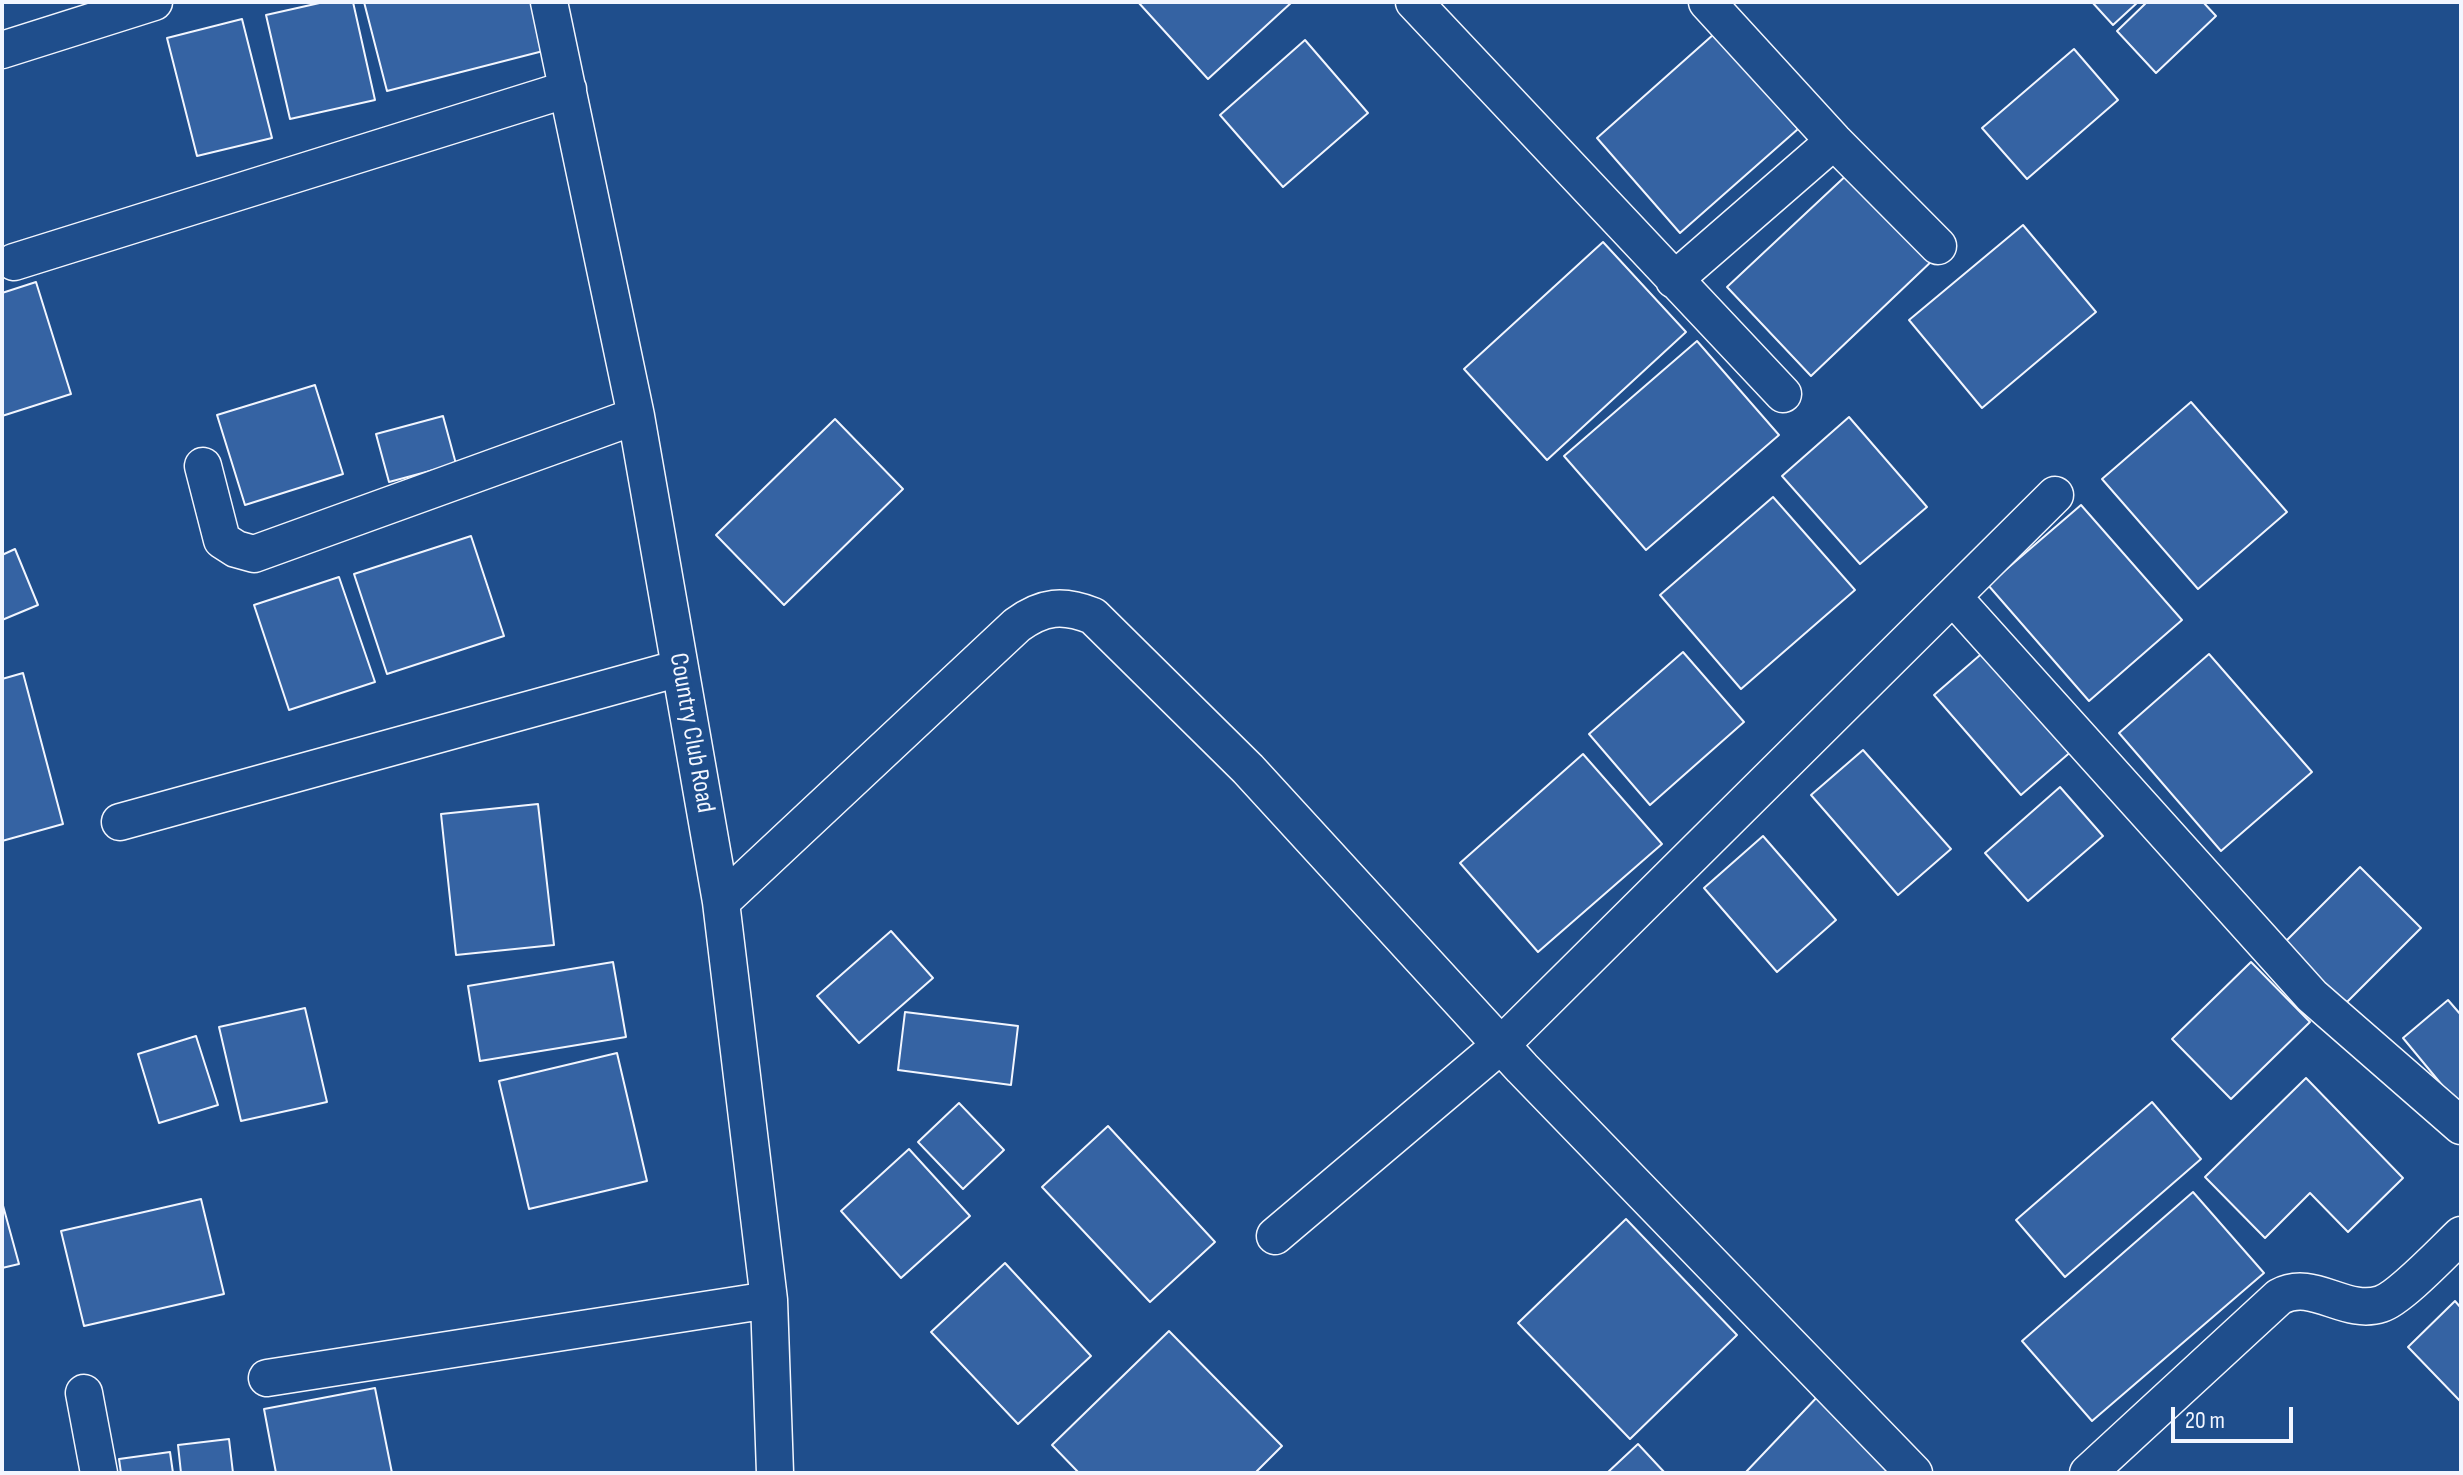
<!DOCTYPE html>
<style>
body{margin:0}
#map{position:relative;width:2463px;height:1475px;overflow:hidden;background:#1f4e8c;font-family:"Sofia Sans Condensed",sans-serif}
canvas{display:block}
.frame{position:absolute;inset:0;border:4px solid #f2f6ff;pointer-events:none}
.scale{position:absolute;left:2171px;top:1407px;width:122px;height:36px;box-sizing:border-box;border:4px solid #f2f6ff;border-top:0;padding-left:10px;font-size:24px;line-height:28px;white-space:nowrap;color:#f2f6ff;-webkit-text-stroke:6px #1f4e8c;paint-order:stroke}
</style>
<div id="map">
<canvas width="2463" height="1475"></canvas>
<div class="frame"></div>
<div class="scale">20 m</div>
</div>
<script>
const ctx = document.querySelector('canvas').getContext('2d');
ctx.lineJoin = 'round';
function fillPath(path, color) { ctx.fillStyle = color; ctx.fill(path, 'evenodd'); }
function stroke(path, color, width, dash) { ctx.strokeStyle = color; ctx.lineWidth = width; ctx.lineCap = dash ? 'butt' : 'round'; ctx.setLineDash(dash || []); ctx.stroke(path); }
function label(font, color, halo, rows, align = 'center') {
  ctx.font = font + ' "Sofia Sans Condensed",sans-serif'; ctx.lineWidth = 6; ctx.setLineDash([]); ctx.textBaseline = 'middle'; ctx.strokeStyle = halo; ctx.fillStyle = color; for (const [text, x, y, turn = 0] of rows) {
    ctx.save(); ctx.translate(x, y); ctx.rotate((+turn || 0) * Math.PI / 180); ctx.textAlign = isNaN(turn) ? turn : align; if (halo) ctx.strokeText(text, 0, 0); ctx.fillText(text, 0, 0); ctx.restore();
  }
}
const building = new Path2D(`
 M 324,2 L 353,2 L 375,100 L 290,119 L 266,15 Z
 M 364,2 L 538,2 L 551,49 L 387,91 Z
 M 1138,2 L 1292,2 L 1208,79 Z
 M 2092,2 L 2138,2 L 2113,25 Z
 M 2147,2 L 2203,2 L 2216,16 L 2156,73 L 2117,31 Z
 M 242,19 L 272,138 L 197,156 L 167,38 Z
 M 1714,34 L 1798,129 L 1680,233 L 1597,138 Z
 M 1305,40 L 1368,113 L 1283,187 L 1220,115 Z
 M 2074,49 L 2118,100 L 2027,179 L 1982,128 Z
 M 1852,170 L 1935,258 L 1811,376 L 1727,287 Z
 M 2023,225 L 2096,312 L 1982,408 L 1909,320 Z
 M 1603,242 L 1686,332 L 1547,460 L 1464,369 Z
 M 36,282 L 71,394 L 2,416 L 2,293 Z
 M 1697,341 L 1779,435 L 1646,550 L 1564,456 Z
 M 315,385 L 343,474 L 245,505 L 217,415 Z
 M 2191,402 L 2287,512 L 2198,589 L 2102,479 Z
 M 443,416 L 456,464 L 389,482 L 376,434 Z
 M 1849,417 L 1927,507 L 1860,564 L 1782,476 Z
 M 835,419 L 903,489 L 784,605 L 716,535 Z
 M 1773,497 L 1855,590 L 1741,689 L 1660,595 Z
 M 2081,505 L 2182,620 L 2089,701 L 1988,585 Z
 M 471,536 L 504,636 L 387,674 L 354,574 Z
 M 15,549 L 38,605 L 2,620 L 2,555 Z
 M 339,577 L 375,682 L 289,710 L 254,605 Z
 M 1987,649 L 2074,749 L 2021,795 L 1934,695 Z
 M 1683,652 L 1744,722 L 1650,805 L 1589,734 Z
 M 2209,654 L 2312,772 L 2221,851 L 2119,733 Z
 M 23,673 L 63,824 L 2,841 L 2,679 Z
 M 1863,750 L 1951,849 L 1898,895 L 1811,795 Z
 M 1583,754 L 1662,844 L 1538,952 L 1460,863 Z
 M 2060,787 L 2103,836 L 2028,901 L 1985,853 Z
 M 538,804 L 554,945 L 456,955 L 441,814 Z
 M 1763,836 L 1836,920 L 1777,972 L 1704,888 Z
 M 2360,867 L 2421,928 L 2344,1005 L 2283,944 Z
 M 891,931 L 933,978 L 859,1043 L 817,996 Z
 M 613,962 L 626,1037 L 480,1061 L 468,986 Z
 M 2251,962 L 2310,1022 L 2231,1099 L 2172,1039 Z
 M 2448,1000 L 2461,1015 L 2461,1108 L 2403,1038 Z
 M 305,1008 L 327,1102 L 241,1121 L 219,1027 Z
 M 905,1012 L 1018,1026 L 1011,1085 L 898,1070 Z
 M 196,1036 L 218,1105 L 159,1123 L 138,1054 Z
 M 617,1053 L 647,1181 L 529,1209 L 499,1081 Z
 M 2306,1078 L 2403,1178 L 2348,1232 L 2310,1193 L 2265,1238 L 2205,1177 Z
 M 2152,1102 L 2201,1159 L 2065,1277 L 2016,1220 Z
 M 959,1103 L 1004,1150 L 963,1189 L 918,1142 Z
 M 1108,1126 L 1215,1242 L 1150,1302 L 1042,1187 Z
 M 909,1149 L 970,1216 L 901,1278 L 841,1211 Z
 M 2193,1192 L 2264,1273 L 2092,1421 L 2022,1341 Z
 M 201,1199 L 224,1294 L 84,1326 L 61,1231 Z
 M 2,1202 L 19,1264 L 2,1268 Z
 M 1626,1219 L 1737,1335 L 1630,1439 L 1518,1323 Z
 M 1005,1263 L 1091,1356 L 1018,1424 L 931,1332 Z
 M 2455,1301 L 2461,1308 L 2461,1402 L 2408,1347 Z
 M 1169,1331 L 1282,1446 L 1255,1473 L 1079,1473 L 1052,1445 Z
 M 375,1388 L 392,1473 L 276,1473 L 264,1409 Z
 M 1820,1394 L 1893,1463 L 1884,1473 L 1745,1473 Z
 M 229,1439 L 233,1473 L 181,1473 L 178,1445 Z
 M 1638,1444 L 1665,1473 L 1607,1473 Z
 M 170,1452 L 173,1473 L 121,1473 L 119,1459 Z`);
fillPath(building, '#3563a3');
stroke(building, '#f2f6ff', 2);
const minor = new Path2D(`
 M 549,2 L 636,416 L 721,902 L 769,1300 L 775,1473
 M 1414,2 L 1783,394
 M 1707,2 L 1834,141 L 1938,246
 M 2,50 L 154,2
 M 14,262 L 568,89
 M 1674,280 L 1834,141
 M 203,466 L 222,540 L 236,549 L 254,554 L 636,416
 M 1954,598 L 2312,996 L 2461,1126
 M 120,822 L 680,668
 M 721,902 L 1017,625 C 1043,606 1063,604 1093,616 L 1248,769 L 1522,1068 L 1914,1473
 M 1275,1236 L 1502,1044 L 2055,495
 M 267,1378 L 769,1300
 M 84,1393 L 99,1473
 M 2088,1473 L 2279,1297 C 2313,1278 2345,1316 2381,1304 C 2400,1298 2444,1251 2461,1235`);
stroke(minor, '#f2f6ff', 39);
stroke(minor, '#1f4e8c', 36);
label('26px', '#f2f6ff', '#1f4e8c', [
 ["Country Club Road",691,733,80]
]);
</script>
